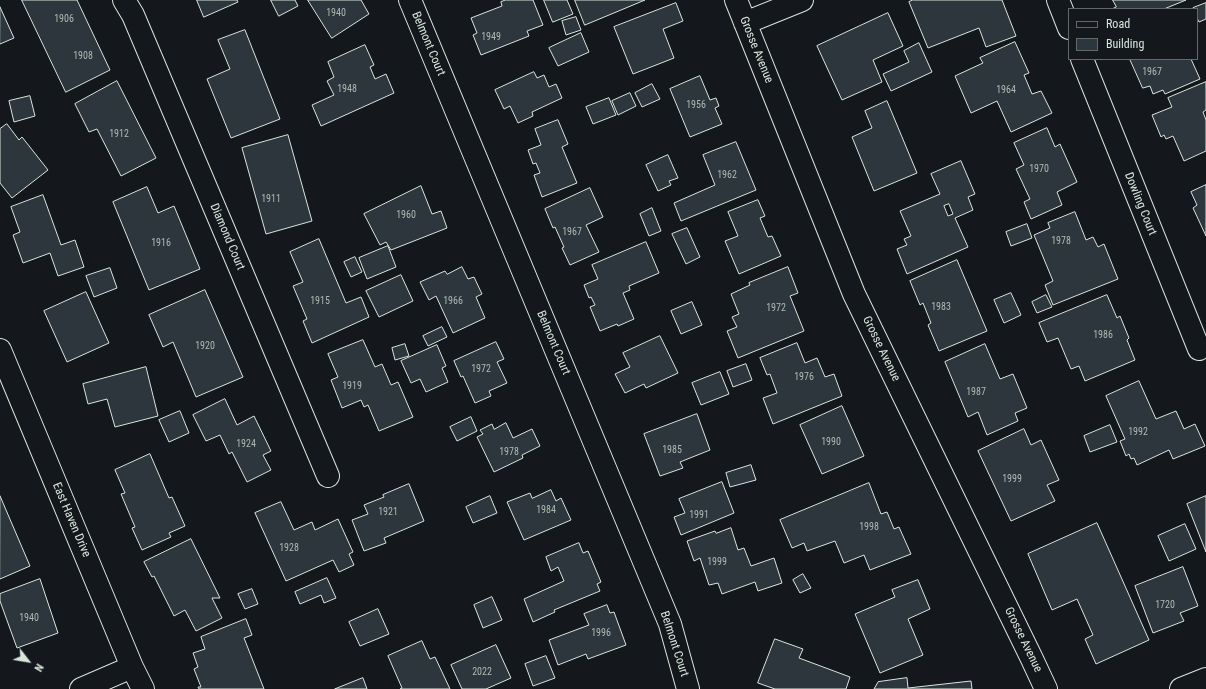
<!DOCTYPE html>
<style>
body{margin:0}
#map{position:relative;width:1206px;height:689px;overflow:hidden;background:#14181c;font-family:"Roboto Condensed",sans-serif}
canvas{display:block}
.legend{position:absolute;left:1068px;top:8px;width:130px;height:52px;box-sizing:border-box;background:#14181c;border:1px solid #626a69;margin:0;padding:5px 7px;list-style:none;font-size:12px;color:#d8e6dc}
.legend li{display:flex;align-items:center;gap:8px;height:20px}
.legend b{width:20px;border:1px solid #626a69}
.north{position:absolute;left:8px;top:641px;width:40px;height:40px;-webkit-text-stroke:3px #14181c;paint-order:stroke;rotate:121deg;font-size:11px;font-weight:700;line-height:16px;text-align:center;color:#d8e6dc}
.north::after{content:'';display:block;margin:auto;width:14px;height:18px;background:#d8e6dc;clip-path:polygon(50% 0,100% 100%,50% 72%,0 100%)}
</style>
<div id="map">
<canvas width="1206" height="689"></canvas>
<ul class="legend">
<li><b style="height:5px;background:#14181c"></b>Road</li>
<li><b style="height:11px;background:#2c363c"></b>Building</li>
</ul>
<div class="north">N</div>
</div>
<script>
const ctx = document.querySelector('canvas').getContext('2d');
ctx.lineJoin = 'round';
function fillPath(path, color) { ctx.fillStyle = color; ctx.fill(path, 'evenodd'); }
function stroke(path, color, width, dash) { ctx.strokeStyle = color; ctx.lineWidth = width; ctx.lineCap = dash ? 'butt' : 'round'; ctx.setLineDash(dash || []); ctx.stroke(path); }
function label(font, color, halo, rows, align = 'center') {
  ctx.font = font + ' "Roboto Condensed",sans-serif'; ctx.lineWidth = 3; ctx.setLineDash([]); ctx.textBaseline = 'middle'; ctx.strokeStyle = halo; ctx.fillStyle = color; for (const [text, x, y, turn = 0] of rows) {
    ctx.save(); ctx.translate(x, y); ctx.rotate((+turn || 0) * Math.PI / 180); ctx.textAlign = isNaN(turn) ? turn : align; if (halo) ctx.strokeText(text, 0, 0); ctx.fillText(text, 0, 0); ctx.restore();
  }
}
const building = new Path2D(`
 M 22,0 L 77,0 L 110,70 L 66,92 Z
 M 197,0 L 237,0 L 238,2 L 204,17 Z
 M 271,0 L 295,0 L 298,6 L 279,16 Z
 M 308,0 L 361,0 L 369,14 L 332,38 Z
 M 506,0 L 533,0 L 543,25 L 527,31 L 529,36 L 481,55 L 473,35 L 477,33 L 471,18 L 502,6 L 501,2 Z
 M 544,0 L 567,0 L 573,14 L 553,22 Z
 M 575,0 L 645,0 L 585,25 Z
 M 913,0 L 1002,0 L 1016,36 L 986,47 L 979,28 L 928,48 L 909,2 Z
 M 1113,0 L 1186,0 L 1164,9 L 1112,9 L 1116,7 Z
 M 676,3 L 683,21 L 663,29 L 674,58 L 633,74 L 614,27 Z
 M 1206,3 L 1206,19 L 1199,22 L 1197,18 L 1197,9 L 1193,9 L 1193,8 Z
 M 0,7 L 14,38 L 0,44 Z
 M 888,13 L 903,46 L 873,60 L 882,82 L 842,100 L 817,46 Z
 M 576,17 L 581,30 L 566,35 L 562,21 Z
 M 245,30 L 280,119 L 231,138 L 207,79 L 230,69 L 218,40 Z
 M 581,33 L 589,52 L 558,66 L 549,48 Z
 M 1015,42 L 1029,73 L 1024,75 L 1032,94 L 1041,91 L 1052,113 L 1011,132 L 997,101 L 971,113 L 955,76 L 983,63 L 980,58 Z
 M 919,43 L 932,72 L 891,91 L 883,74 L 909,62 L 904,51 Z
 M 365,45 L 374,65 L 370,67 L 375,79 L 386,74 L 394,93 L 321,126 L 312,105 L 334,95 L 327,81 L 334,77 L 328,62 Z
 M 1130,59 L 1191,59 L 1200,79 L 1165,94 L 1163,90 L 1153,94 L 1150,86 L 1143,88 Z
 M 534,72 L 537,78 L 544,75 L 549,87 L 556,84 L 562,98 L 532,112 L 533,116 L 518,123 L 510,106 L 504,109 L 495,90 Z
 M 700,76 L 710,100 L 716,98 L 719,106 L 715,108 L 722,124 L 690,137 L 670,89 Z
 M 117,81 L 156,158 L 121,176 L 97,129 L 89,132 L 75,104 Z
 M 1206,82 L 1206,110 L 1203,112 L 1206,120 L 1206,151 L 1184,161 L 1173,136 L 1166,139 L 1164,135 L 1161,137 L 1152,115 L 1172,107 L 1168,98 Z
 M 652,84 L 660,99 L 642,107 L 635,93 Z
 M 630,93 L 636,106 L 618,115 L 612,101 Z
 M 30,96 L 35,116 L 14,122 L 9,101 Z
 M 609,98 L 616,115 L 593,124 L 586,107 Z
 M 887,101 L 917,173 L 874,191 L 852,137 L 872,128 L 865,111 Z
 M 558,120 L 568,144 L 562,147 L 577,183 L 542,197 L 534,175 L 540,173 L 536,163 L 533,164 L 528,150 L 541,145 L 535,129 Z
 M 7,124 L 19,140 L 22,137 L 48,170 L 12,198 L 0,183 L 0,129 Z
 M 1047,128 L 1055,147 L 1060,144 L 1077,182 L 1057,192 L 1062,205 L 1031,219 L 1024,202 L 1030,199 L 1016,169 L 1024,165 L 1014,143 Z
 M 288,135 L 312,221 L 266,234 L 242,148 Z
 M 736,142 L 756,190 L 681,221 L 674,203 L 715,185 L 703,155 Z
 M 668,155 L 678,178 L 669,181 L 671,185 L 658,191 L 646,165 Z
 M 961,161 L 975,194 L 968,197 L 973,210 L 955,218 L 968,247 L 907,274 L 897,249 L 907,245 L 904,239 L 911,236 L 900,211 L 940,194 L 931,174 ZM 949,204 L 953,214 L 948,216 L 944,206 Z
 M 1206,185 L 1206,236 L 1193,208 L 1197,205 L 1191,192 Z
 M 421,186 L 432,214 L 441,211 L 447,228 L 391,250 L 386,242 L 380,245 L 364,214 Z
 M 147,187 L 158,213 L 174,206 L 200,269 L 149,290 L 113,202 Z
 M 590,188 L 603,217 L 586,225 L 599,252 L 570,265 L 562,248 L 564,247 L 555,227 L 553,228 L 545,209 Z
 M 43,195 L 61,245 L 75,240 L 84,267 L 58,276 L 50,253 L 23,263 L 13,235 L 20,232 L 11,207 Z
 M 758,200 L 765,216 L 760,218 L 768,237 L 772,236 L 781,256 L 739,274 L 725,241 L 738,236 L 728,212 Z
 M 652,208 L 661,231 L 649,236 L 640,214 Z
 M 1075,212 L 1086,240 L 1093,237 L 1098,247 L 1104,244 L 1118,279 L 1053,305 L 1045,285 L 1053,281 L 1034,235 L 1050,228 L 1048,223 Z
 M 1027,224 L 1032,238 L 1011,246 L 1006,232 Z
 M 687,228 L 700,257 L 686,264 L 672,234 Z
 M 319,239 L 346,303 L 361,297 L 369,317 L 312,343 L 303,321 L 307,319 L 293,286 L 303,282 L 290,252 Z
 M 646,242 L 659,273 L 629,286 L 630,290 L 623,293 L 634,319 L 618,326 L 617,324 L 600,331 L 590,307 L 595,305 L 591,297 L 589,298 L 584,285 L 598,279 L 592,265 Z
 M 388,246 L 396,267 L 367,279 L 359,258 Z
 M 355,257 L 362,272 L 351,277 L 344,262 Z
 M 957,260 L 987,331 L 939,351 L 928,325 L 931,323 L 923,303 L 920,305 L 910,281 Z
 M 462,267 L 468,279 L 474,277 L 482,294 L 476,297 L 485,318 L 453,333 L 436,296 L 429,300 L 420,282 L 445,271 L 447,274 Z
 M 788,267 L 798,293 L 790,296 L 804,331 L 738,358 L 727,331 L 737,327 L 732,317 L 739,314 L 731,294 L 750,285 L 749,283 Z
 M 110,268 L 117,288 L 94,297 L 86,276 Z
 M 401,275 L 413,301 L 379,317 L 366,291 Z
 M 205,290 L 243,377 L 196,397 L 173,342 L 163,347 L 149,315 Z
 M 86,292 L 109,343 L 67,362 L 44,311 Z
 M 1011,293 L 1021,315 L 1004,323 L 994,300 Z
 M 1046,295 L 1052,307 L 1037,313 L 1032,302 Z
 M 1107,295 L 1117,318 L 1120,316 L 1129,338 L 1127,340 L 1135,360 L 1085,381 L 1079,366 L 1071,369 L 1058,338 L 1047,342 L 1039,323 Z
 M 692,302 L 702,325 L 681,334 L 671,311 Z
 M 442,327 L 447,337 L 428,346 L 423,336 Z
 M 660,336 L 678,373 L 646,388 L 644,384 L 625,393 L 615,374 L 630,367 L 623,353 Z
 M 363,340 L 375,367 L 382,364 L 391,385 L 398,382 L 413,417 L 379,431 L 368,405 L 364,407 L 361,400 L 342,408 L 331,380 L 338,377 L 328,354 Z
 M 496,342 L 504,359 L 497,362 L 507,383 L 489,391 L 491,396 L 475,403 L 463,376 L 461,377 L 454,361 Z
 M 797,343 L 805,363 L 817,358 L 825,377 L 834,374 L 842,396 L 773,424 L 763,398 L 777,393 L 770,374 L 767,375 L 760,358 Z
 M 405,344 L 409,356 L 395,360 L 392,348 Z
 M 985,344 L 1000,379 L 1013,374 L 1027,408 L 1015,413 L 1018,421 L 987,435 L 978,412 L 968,417 L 945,362 Z
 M 437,345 L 446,366 L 442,368 L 448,382 L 426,392 L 420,379 L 411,383 L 401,361 Z
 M 746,364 L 752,380 L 733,387 L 727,371 Z
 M 146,367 L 158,416 L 115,427 L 107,399 L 88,404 L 83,384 Z
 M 720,372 L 729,394 L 701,405 L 692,383 Z
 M 1139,381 L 1156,419 L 1176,411 L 1184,429 L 1195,424 L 1205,446 L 1173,459 L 1169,450 L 1137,465 L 1134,458 L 1131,459 L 1129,454 L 1126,456 L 1120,441 L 1125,439 L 1106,396 Z
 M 225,399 L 237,425 L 254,416 L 271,451 L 263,455 L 271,470 L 247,482 L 232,452 L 229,454 L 220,435 L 206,441 L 193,415 Z
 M 842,406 L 864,456 L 822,474 L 800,425 Z
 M 180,411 L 189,433 L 169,442 L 159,420 Z
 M 697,414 L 710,450 L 680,462 L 683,468 L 660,476 L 644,434 Z
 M 471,417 L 477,431 L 457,441 L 450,427 Z
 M 506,423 L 513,438 L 532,429 L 540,446 L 522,455 L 523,458 L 494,472 L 477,437 L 483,434 L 480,430 L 492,424 L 494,429 Z
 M 1110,425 L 1117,442 L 1090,452 L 1084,436 Z
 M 1024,429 L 1031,445 L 1041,440 L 1059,480 L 1047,485 L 1055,501 L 1011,521 L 978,451 Z
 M 150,454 L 169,498 L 172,497 L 185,526 L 169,533 L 171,537 L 142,550 L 132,528 L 135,527 L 121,494 L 125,493 L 115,470 Z
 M 751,465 L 756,480 L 730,487 L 726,473 Z
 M 722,482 L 734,513 L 681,535 L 674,517 L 685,513 L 679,499 Z
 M 869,483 L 881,514 L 887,512 L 894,529 L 899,527 L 911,554 L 870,570 L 864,555 L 844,563 L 835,541 L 807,551 L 804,543 L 792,548 L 780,520 Z
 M 409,484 L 424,521 L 384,538 L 386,543 L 364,551 L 352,520 L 368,514 L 364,505 L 384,497 L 383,495 Z
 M 551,490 L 556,501 L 561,498 L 571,520 L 524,540 L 507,502 L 530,493 L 532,498 Z
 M 0,496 L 30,566 L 0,579 Z
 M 490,496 L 497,513 L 473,523 L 466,507 Z
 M 1206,496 L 1206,552 L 1187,504 Z
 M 281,502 L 294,530 L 312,522 L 315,530 L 338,519 L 353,552 L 349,554 L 354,565 L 339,572 L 333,560 L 286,581 L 255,513 Z
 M 1097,523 L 1149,640 L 1096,664 L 1085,639 L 1093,635 L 1077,599 L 1052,610 L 1028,554 Z
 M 1185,524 L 1196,549 L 1169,561 L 1158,536 Z
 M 731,528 L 738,550 L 744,548 L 751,566 L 774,558 L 782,583 L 758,591 L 755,582 L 722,594 L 718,583 L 709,585 L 700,558 L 694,561 L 687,541 L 715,531 L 716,533 Z
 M 191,539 L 220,598 L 212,598 L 222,618 L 196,631 L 185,610 L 174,616 L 154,576 L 152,577 L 144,562 Z
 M 579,543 L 583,553 L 588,551 L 601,582 L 597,584 L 600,591 L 554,610 L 555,612 L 533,622 L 524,599 L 564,581 L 558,567 L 551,571 L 546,557 Z
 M 1183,567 L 1198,606 L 1180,613 L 1184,621 L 1153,633 L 1135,586 Z
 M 803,574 L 811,588 L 800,593 L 793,580 Z
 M 327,578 L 336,598 L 324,603 L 321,595 L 300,604 L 295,592 Z
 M 40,579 L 58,633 L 17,648 L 0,601 L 0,594 Z
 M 918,580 L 930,609 L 908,619 L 923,655 L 880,673 L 855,614 L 895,597 L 892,590 Z
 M 252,589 L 258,604 L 245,609 L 238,594 Z
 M 492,597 L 502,620 L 483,628 L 474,605 Z
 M 607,605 L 610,613 L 614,612 L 626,645 L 588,659 L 586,654 L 558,665 L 549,640 L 589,625 L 584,614 Z
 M 378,609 L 389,634 L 360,646 L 349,622 Z
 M 246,619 L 252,635 L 244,638 L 264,689 L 199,689 L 198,687 L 201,687 L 194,669 L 198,667 L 193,653 L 205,649 L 201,637 Z
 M 775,639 L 803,649 L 799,658 L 850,677 L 846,689 L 775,689 L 758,683 Z
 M 422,641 L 430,659 L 435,657 L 450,689 L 400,689 L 402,688 L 388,656 Z
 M 496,645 L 511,678 L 486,689 L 462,689 L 451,665 Z
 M 546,656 L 555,678 L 533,686 L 525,664 Z
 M 363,678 L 367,689 L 335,689 Z
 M 907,678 L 908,688 L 971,681 L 972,689 L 874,689 L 878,682 Z`);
fillPath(building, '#2c363c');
stroke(building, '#d8e6dc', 1);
const minor = new Path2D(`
 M 124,0 L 133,15 L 328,476
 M 410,0 L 670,624 L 688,689
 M 736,0 L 854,294 L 1032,659 L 1046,689
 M 1058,0 L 1069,28
 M 745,23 L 802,0
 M 1082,59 L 1199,349
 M 0,350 L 132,667 L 143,689
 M 81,689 L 132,667
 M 1181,689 L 1206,679`);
stroke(minor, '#d8e6dc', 24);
stroke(minor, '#14181c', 22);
label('10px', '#adbab4', null, [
 ["1940",336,13],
 ["1906",64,19],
 ["1949",491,37],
 ["1908",83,56],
 ["1967",1152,72],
 ["1948",347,89],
 ["1964",1006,90],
 ["1956",696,105],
 ["1912",119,134],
 ["1970",1039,169],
 ["1962",727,175],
 ["1911",271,199],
 ["1960",406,215],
 ["1967",572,232],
 ["1978",1061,241],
 ["1916",161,243],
 ["1915",320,301],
 ["1966",453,301],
 ["1983",941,307],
 ["1972",776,308],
 ["1986",1103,335],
 ["1920",205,346],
 ["1972",481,369],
 ["1976",804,377],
 ["1919",352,386],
 ["1987",976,392],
 ["1992",1138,432],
 ["1990",831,442],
 ["1924",246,444],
 ["1985",672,450],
 ["1978",509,452],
 ["1999",1012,479],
 ["1984",546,510],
 ["1921",388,512],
 ["1991",699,515],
 ["1998",869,527],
 ["1928",289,548],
 ["1999",717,562],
 ["1720",1165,605],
 ["1940",29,618],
 ["1996",601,633],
 ["2022",482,672]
]);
label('12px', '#d8e6dc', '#14181c', [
 ["Belmont Court",428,44,67],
 ["Grosse Avenue",756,50,68],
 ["Dowling Court",1140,204,68],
 ["Diamond Court",227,237,67],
 ["Belmont Court",553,343,67],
 ["Grosse Avenue",881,349,64],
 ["East Haven Drive",71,520,67],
 ["Grosse Avenue",1023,640,64],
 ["Belmont Court",674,644,72]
]);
</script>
